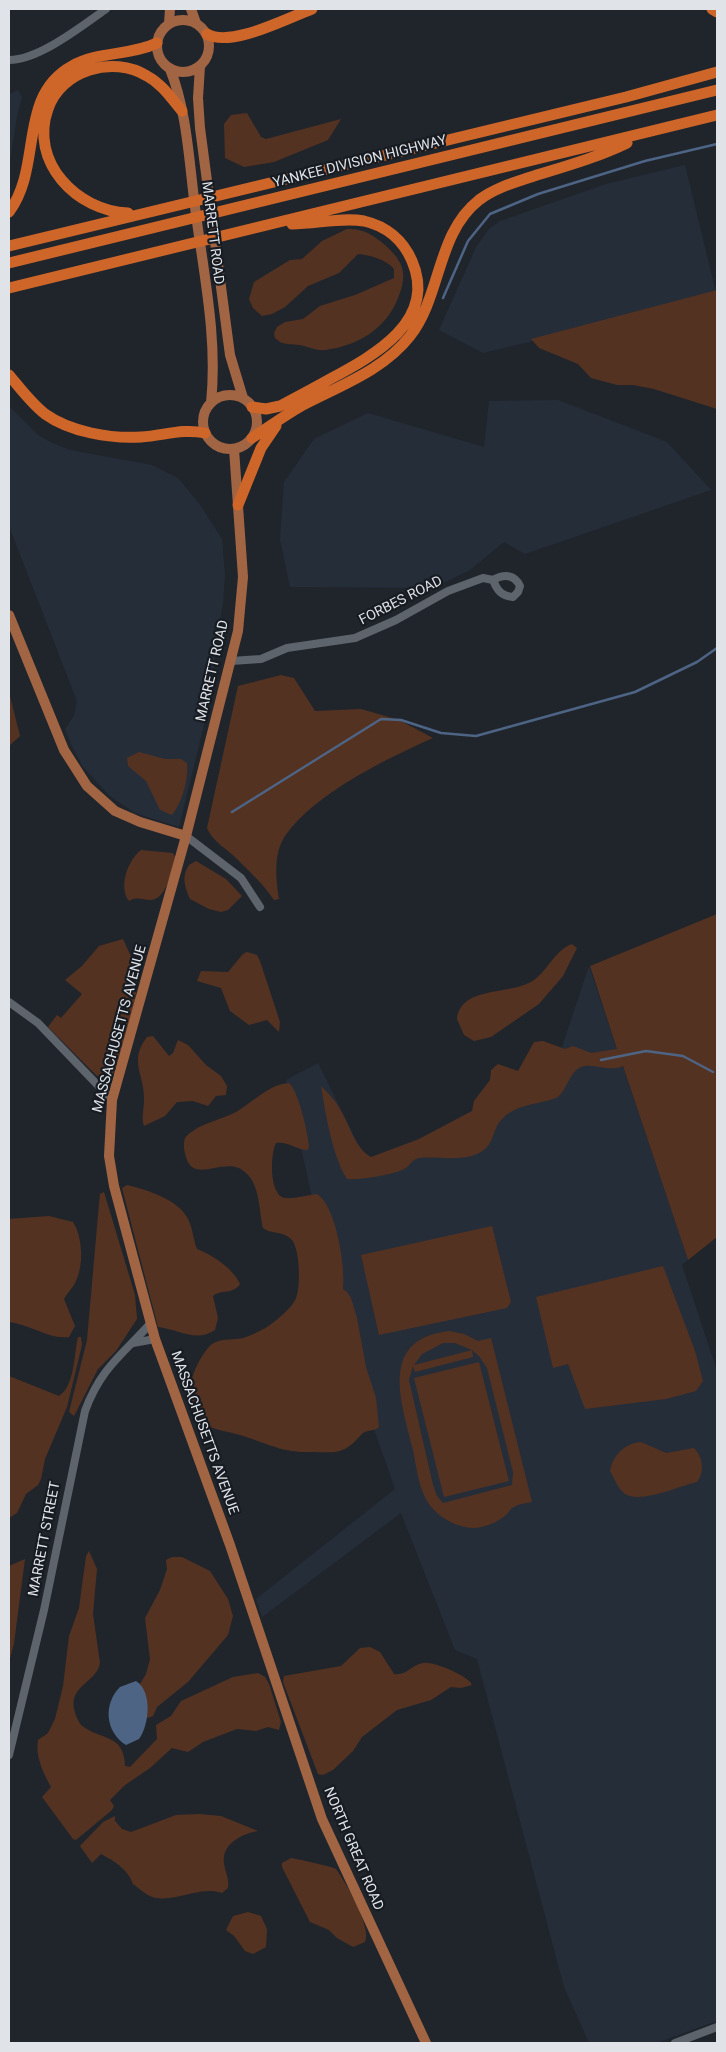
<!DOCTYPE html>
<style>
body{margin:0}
#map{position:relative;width:726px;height:2052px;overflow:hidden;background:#20252c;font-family:Roboto,sans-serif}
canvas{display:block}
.frame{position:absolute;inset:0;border:10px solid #e0e3e8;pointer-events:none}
</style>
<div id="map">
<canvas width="726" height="2052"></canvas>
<div class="frame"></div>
</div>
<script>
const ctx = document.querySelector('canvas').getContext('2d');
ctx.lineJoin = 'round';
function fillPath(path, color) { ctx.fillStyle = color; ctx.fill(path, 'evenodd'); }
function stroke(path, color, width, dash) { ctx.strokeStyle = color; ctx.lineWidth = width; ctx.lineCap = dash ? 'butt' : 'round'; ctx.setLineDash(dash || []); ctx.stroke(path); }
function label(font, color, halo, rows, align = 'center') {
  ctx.font = font + ' Roboto,sans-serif'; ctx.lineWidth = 4.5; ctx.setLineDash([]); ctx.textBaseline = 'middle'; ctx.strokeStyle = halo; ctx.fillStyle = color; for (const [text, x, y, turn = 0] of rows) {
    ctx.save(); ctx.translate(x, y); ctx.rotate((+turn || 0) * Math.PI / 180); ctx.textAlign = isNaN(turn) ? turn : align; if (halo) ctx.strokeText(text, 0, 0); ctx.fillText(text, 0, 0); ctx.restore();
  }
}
fillPath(new Path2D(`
 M 18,90 L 22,97 L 17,116 L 9,167 L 9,94 Z
 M 685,165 L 717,297 L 483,353 L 439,330 L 476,247 L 489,229 L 500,221 L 606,184 Z
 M 558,400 L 667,442 L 711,490 L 525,554 L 504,542 L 470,570 L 433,588 L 290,587 L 280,539 L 284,482 L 314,439 L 368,413 L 484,447 L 489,401 Z
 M 9,406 L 37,434 L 50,442 L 70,450 L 152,465 L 178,478 L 201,506 L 222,539 L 225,575 L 223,603 L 215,649 L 213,688 L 179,827 L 135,813 L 110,796 L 83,767 L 71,744 L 65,729 L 74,716 L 77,701 L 9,526 Z
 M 589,966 L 688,1260 L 682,1265 L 717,1371 L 717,2021 L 656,2043 L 589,2043 L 564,1987 L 477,1659 L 455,1650 L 401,1513 L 262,1617 L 256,1599 L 395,1489 L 345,1346 L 286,1080 L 318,1063 L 372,1172 L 547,1092 Z`), '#252d39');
fillPath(new Path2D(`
 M 247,113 L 261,137 L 266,139 L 341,119 L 328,140 L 274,162 L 244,167 L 225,158 L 224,124 L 231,115 Z
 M 347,229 C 362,228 374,235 385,245 C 404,262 408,274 398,298 C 386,329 357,346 325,350 C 315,351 308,346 299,345 C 292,344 287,345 280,342 L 275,338 L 274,333 L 277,327 L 285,322 L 303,319 L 320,306 L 355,295 L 394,278 L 394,269 C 387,260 370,255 358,254 L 339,273 L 308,286 L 285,307 L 272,314 L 262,316 L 253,308 L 249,299 L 254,282 L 290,260 L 302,259 L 322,241 Z
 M 717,290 L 717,409 L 654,389 L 633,385 L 617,385 L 591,378 L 578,364 L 539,348 L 531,339 Z
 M 281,675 L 294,678 L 315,711 L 361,709 L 399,720 L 433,738 C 386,759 315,793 285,836 C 273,854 276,879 279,899 L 274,900 C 264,885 250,872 237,859 C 226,848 213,842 207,828 L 238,686 Z
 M 9,692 L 20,736 L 9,746 Z
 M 139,752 L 165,759 L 181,759 L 187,763 C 189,778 182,803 172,815 L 160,810 L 146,781 L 128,766 L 127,758 Z
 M 141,850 L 173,853 L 175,857 C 172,869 167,899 151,900 C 143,900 137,896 129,901 C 118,887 128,860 141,850 Z
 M 196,861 L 226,879 L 242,896 L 228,910 L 221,912 L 209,909 L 190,899 C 185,888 181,876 189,865 Z
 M 717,914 L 717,1237 L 688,1260 L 623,1066 C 610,1073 589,1061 579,1068 C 569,1074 567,1089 558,1097 C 540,1105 517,1103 502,1119 C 491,1130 496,1144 479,1153 C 462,1162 437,1156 419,1158 C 412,1159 410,1166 404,1169 C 393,1175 360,1180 347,1179 C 333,1158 325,1112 321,1086 C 328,1093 336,1101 341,1111 C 350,1126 355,1148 371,1157 L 419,1139 L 472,1111 L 474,1101 L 490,1080 L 491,1070 L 498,1064 L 518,1071 L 534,1042 L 543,1041 L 565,1049 L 573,1046 L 591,1053 L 617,1049 L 590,966 Z
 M 123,939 L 138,972 L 135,1001 L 115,1071 C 109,1078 104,1080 96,1075 L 48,1027 L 57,1015 L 61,1018 L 82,994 L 65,980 L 82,966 L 99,946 Z
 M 572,944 L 577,948 L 563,976 L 539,1004 L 491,1037 L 474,1041 L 464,1035 L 457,1019 C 461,985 511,996 534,980 C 548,970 555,950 572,944 Z
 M 247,952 L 257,955 L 260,961 L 280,1022 L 279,1032 L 267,1020 L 249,1025 L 230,1011 L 221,988 L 197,981 L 201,971 L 228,972 L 243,954 Z
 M 153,1036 L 169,1056 L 173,1053 L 178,1040 L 188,1045 L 206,1065 L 221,1076 L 227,1086 L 226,1095 L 216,1096 L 208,1106 L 193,1101 L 177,1102 L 165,1116 L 144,1126 C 141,1118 144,1110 144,1100 C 145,1074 128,1062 147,1037 Z
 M 289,1083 C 298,1090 308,1133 309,1146 L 308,1150 C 297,1150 288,1141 276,1143 C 270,1154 269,1196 285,1198 C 295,1199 307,1195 317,1194 C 336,1205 346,1269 343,1289 L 347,1292 L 351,1298 L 357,1318 L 366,1367 L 376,1398 L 379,1427 C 374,1432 367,1429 362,1434 C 342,1456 337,1452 309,1452 C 282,1453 264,1442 240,1435 C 227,1431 215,1431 204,1423 C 179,1405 192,1367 208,1348 C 217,1337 230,1341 243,1338 C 251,1336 259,1331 267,1327 C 276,1321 292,1308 296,1298 C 301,1287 300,1247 291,1239 C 283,1231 270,1234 263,1228 C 259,1211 260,1185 246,1173 C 227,1153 194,1186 186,1157 C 184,1150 183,1145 185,1138 C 197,1124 218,1121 234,1113 C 251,1104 269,1084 289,1083 Z
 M 127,1185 C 147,1190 178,1199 188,1219 C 193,1229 193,1239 197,1249 C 212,1255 233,1268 240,1284 C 233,1295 221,1289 213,1296 L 218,1318 L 215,1330 C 196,1343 178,1329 158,1327 L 122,1188 Z
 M 104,1192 L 135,1295 L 137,1319 L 116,1351 L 98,1369 L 74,1416 L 69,1412 L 87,1340 L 99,1204 L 100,1194 Z
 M 49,1216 L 73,1222 C 83,1238 84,1266 75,1283 C 72,1289 67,1293 64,1299 L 75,1326 L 69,1337 C 49,1340 30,1324 9,1322 L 9,1219 Z
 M 492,1226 L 511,1302 L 507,1308 L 379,1335 L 361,1255 Z
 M 663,1266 L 695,1351 L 703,1381 L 696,1391 L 666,1399 L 585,1409 L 568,1364 L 553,1368 L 536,1297 Z
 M 449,1331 L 464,1334 L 478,1341 L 491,1338 L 532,1502 C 527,1503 519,1504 514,1507 C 511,1508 509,1512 506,1515 C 498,1522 486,1527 475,1528 C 460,1528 445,1521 434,1510 C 419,1495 417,1469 413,1450 C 402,1404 377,1339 449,1331 ZM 443,1343 L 455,1343 L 472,1350 L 414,1365 L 422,1354 ZM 472,1350 L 479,1356 L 487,1368 L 513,1472 L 512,1485 L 443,1503 L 437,1496 L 433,1485 L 409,1380 L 413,1366 L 415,1372 L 473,1357 Z
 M 78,1337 L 81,1337 L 82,1345 L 67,1407 L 45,1459 L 41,1479 L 38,1485 L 26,1494 L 17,1513 L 9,1518 L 9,1376 L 59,1396 C 75,1386 74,1353 78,1337 Z
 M 479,1362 L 509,1481 L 444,1497 L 414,1378 Z
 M 641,1442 L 666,1453 L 694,1448 C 703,1457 705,1472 697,1482 C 679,1486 641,1504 625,1494 C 617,1488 615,1479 610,1471 C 613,1455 625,1443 641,1442 Z
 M 89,1551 L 97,1569 L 93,1614 L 100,1663 C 96,1686 58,1686 81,1725 C 101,1741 124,1733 125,1766 L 130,1767 L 157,1739 L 156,1725 L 171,1716 L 181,1701 L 233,1677 L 258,1673 L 265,1677 L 269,1684 L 281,1722 L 279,1730 L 268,1727 L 256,1731 L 237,1729 L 203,1742 L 188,1752 L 172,1748 L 150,1768 L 125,1785 L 110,1800 L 114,1806 L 112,1810 L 76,1840 L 73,1839 L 42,1797 L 51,1787 C 43,1773 35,1755 38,1740 L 48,1733 L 55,1719 L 63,1686 L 69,1636 L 79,1608 L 86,1556 Z
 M 172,1557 L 182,1557 L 210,1571 L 228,1599 L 233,1616 L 228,1635 L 188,1682 L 157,1707 L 153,1716 L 147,1718 L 147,1701 L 140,1684 L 146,1674 L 150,1659 L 145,1618 L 160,1590 L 167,1569 L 166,1560 Z
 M 25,1559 L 14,1643 L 9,1663 L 9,1566 Z
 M 370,1647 L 380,1652 L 394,1674 C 407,1676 411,1665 423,1663 C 433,1661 469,1676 472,1685 L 461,1688 L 451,1687 L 431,1700 L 397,1710 L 362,1737 L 353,1751 L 333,1770 L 323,1775 L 318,1774 L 283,1682 L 284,1676 L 341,1666 L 360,1648 Z
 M 199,1814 L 221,1816 L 258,1831 C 245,1833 227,1841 224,1856 C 222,1867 230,1877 228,1888 L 222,1893 C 199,1886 180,1901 156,1898 C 148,1897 139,1888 133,1884 C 128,1869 114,1861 101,1854 L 92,1863 L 80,1846 L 103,1822 L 115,1816 L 115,1821 L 122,1829 L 131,1832 L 176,1815 Z
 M 291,1858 C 297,1859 334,1867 336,1869 C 346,1883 372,1927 365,1942 L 353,1947 L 337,1938 L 329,1930 L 310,1922 L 282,1867 L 282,1863 Z
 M 248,1912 L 261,1916 L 267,1929 L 266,1947 L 253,1954 L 245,1951 L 234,1936 L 226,1930 L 233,1916 Z`), '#543221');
fillPath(new Path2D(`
 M 136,1681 C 153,1692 149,1725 139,1739 L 126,1745 C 105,1732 103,1704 120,1687 Z`), '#4d6485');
stroke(new Path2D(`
 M 443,298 L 468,241 L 490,214 L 538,194 L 645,161 L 717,144
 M 232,812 L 381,719 L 401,720 L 441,733 L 476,736 L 635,692 L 697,662 L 717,648
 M 601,1060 L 646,1051 L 683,1056 L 713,1072`), '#4d6485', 2.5);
stroke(new Path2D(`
 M 9,60 C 39,60 82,26 106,9
 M 231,661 L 261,659 L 287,648 L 355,638 L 396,620 L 448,591 L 483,578 L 493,580 C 497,590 501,596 513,597 L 518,592 L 520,586 C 514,574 504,574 493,580
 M 186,836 L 241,878 L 260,907
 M 9,1002 L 38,1023 L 112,1100
 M 133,1343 L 155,1339
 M 9,1755 L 44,1610 L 85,1411 C 101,1368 121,1356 150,1324
 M 675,2043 L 717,2027`), '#5e646c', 8);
stroke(new Path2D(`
 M 191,9 L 196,23
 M157 46a26 26 0 1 1 52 0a26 26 0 1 1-52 0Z
 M 169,23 L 170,9
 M 200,66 L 198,98 L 200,128 L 230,355 L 243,398
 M 170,69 C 187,111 189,161 195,207 C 203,271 218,337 211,403
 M203 422a27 27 0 1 1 54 0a27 27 0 1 1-54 0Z
 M 234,449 L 243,577 L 238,631 L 186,836 L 112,1100 L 109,1156 L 114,1186 L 155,1339 L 230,1545 L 322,1819 L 426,2043
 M 9,615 L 64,750 L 87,786 L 115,811 L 140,822 L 186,836`), '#a26544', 10);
stroke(new Path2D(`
 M 712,9 L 717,12
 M 207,34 C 231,48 287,18 312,9
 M 9,212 C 43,167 17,96 72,66 C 98,51 130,56 157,43
 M 128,213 C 77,211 29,162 48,109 C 61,70 113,55 147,76 C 162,84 171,98 182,111
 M 9,246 L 626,97 L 717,72
 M 9,263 L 717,90
 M 9,288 L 717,115
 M 9,375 C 20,388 31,403 45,414 C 70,432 111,439 141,437 C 163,436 182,428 205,433
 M 252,407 L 266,409 L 280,406 C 297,397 314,388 330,379 C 373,356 438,321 412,261 C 403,240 386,226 364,221 C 341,217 316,224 292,224
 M 252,438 C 269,427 285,415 303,405 C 339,386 384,370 410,336 C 442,295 436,234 479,200 C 495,188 513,183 531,177 C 563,167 596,158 627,143
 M 238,505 L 261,448 L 276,426`), '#cf6629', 11);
label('14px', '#e0e3e8', '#171c22', [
 ["YANKEE DIVISION HIGHWAY",360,162,-14],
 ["MARRETT ROAD",212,233,83],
 ["FORBES ROAD",401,601,-27],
 ["MARRETT ROAD",213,671,-77],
 ["MASSACHUSETTS AVENUE",120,1029,-75],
 ["MASSACHUSETTS AVENUE",204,1433,70],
 ["MARRETT STREET",45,1539,-79],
 ["NORTH GREAT ROAD",353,1849,67]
]);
</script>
